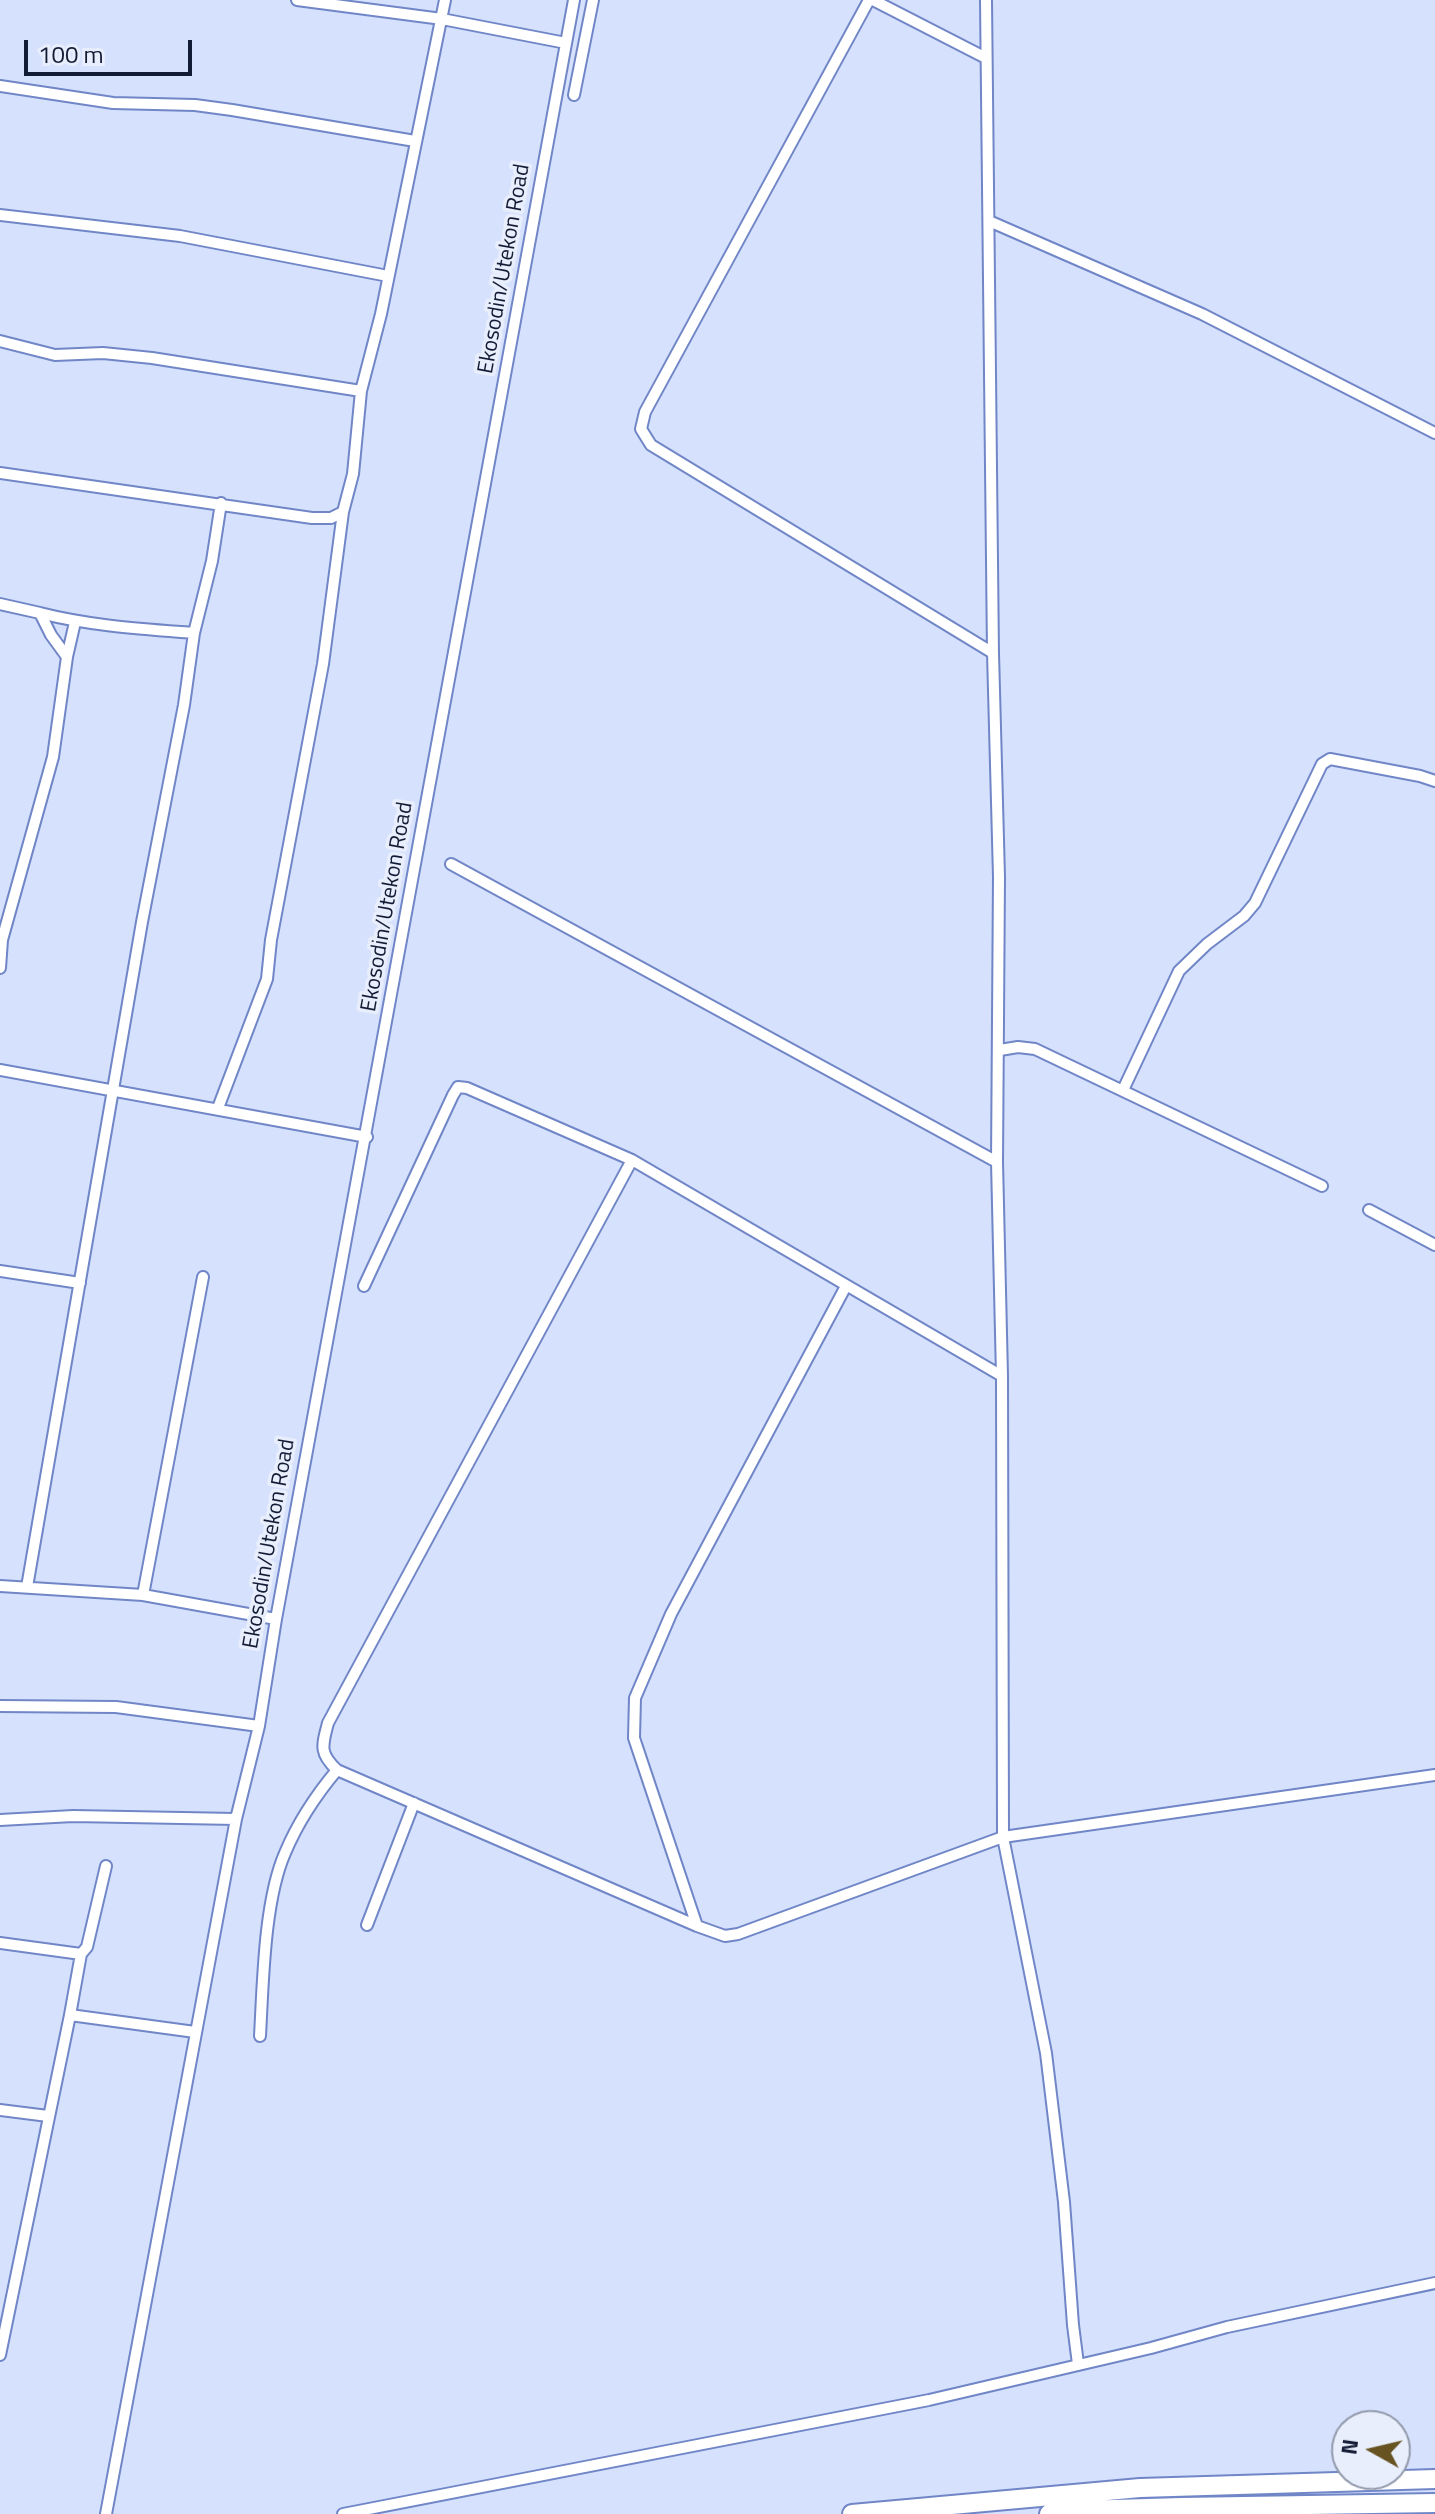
<!DOCTYPE html>
<style>
body{margin:0}
#map{position:relative;width:1435px;height:2514px;overflow:hidden;background:#d6e1fd;font-family:"Titillium Web",sans-serif}
canvas{display:block}
.north{position:absolute;left:1331px;top:2410px;width:80px;height:80px;box-sizing:border-box;background:#e8eefc;border:2px solid #939aac;border-radius:50%;rotate:278deg;font-size:22px;font-weight:700;line-height:32px;text-align:center;color:#131c35}
.north::after{content:'';display:block;margin:auto;width:28px;height:36px;background:#665321;clip-path:polygon(50% 0,100% 100%,50% 72%,0 100%)}
.scale{position:absolute;left:24px;top:40px;width:168px;height:36px;box-sizing:border-box;border:4px solid #131c35;border-top:0;padding-left:10px;font-size:24px;line-height:28px;white-space:nowrap;color:#131c35;-webkit-text-stroke:6px #e8eefc;paint-order:stroke}
</style>
<div id="map">
<canvas width="1435" height="2514"></canvas>
<div class="north">N</div>
<div class="scale">100 m</div>
</div>
<script>
const ctx = document.querySelector('canvas').getContext('2d');
ctx.lineJoin = 'round';
function stroke(path, color, width, dash) { ctx.strokeStyle = color; ctx.lineWidth = width; ctx.lineCap = dash ? 'butt' : 'round'; ctx.setLineDash(dash || []); ctx.stroke(path); }
function label(font, color, halo, rows, align = 'center') {
  ctx.font = font + ' "Titillium Web",sans-serif'; ctx.lineWidth = 7; ctx.setLineDash([]); ctx.textBaseline = 'middle'; ctx.strokeStyle = halo; ctx.fillStyle = color; for (const [text, x, y, turn = 0] of rows) {
    ctx.save(); ctx.translate(x, y); ctx.rotate((+turn || 0) * Math.PI / 180); ctx.textAlign = isNaN(turn) ? turn : align; if (halo) ctx.strokeText(text, 0, 0); ctx.fillText(text, 0, 0); ctx.restore();
  }
}
const street = new Path2D(`
 M 297,0 L 442,19 L 566,43
 M 869,0 L 645,412 L 641,429 L 651,445 L 993,653
 M 873,0 L 986,58
 M 986,0 L 993,653 L 999,877 L 997,1162 L 1002,1376 L 1003,1837 L 1046,2053 L 1064,2202 L 1073,2325 L 1078,2364
 M 0,86 L 113,103 L 195,105 L 232,110 L 415,141
 M 574,95 L 593,0
 M 0,215 L 180,236 L 388,276
 M 989,221 L 1202,314 L 1435,433
 M 0,341 L 55,355 L 103,353 L 152,358 L 361,391
 M 0,473 L 312,518 L 331,518 L 343,512
 M 0,604 L 40,613 L 51,635 L 67,657 L 53,757 L 2,940 L 0,968
 M 40,613 C 91,626 142,629 194,633
 M 67,657 L 75,622
 M 451,864 L 997,1162
 M 1000,1050 L 1018,1047 L 1035,1049 L 1322,1186
 M 0,1070 L 367,1137
 M 1123,1090 L 1179,971 L 1207,944 L 1244,916 L 1255,903 L 1322,764 L 1330,759 L 1420,776 L 1435,781
 M 218,1108 L 267,979 L 271,940 L 323,664 L 343,512 L 353,474 L 361,391 L 381,314 L 445,0
 M 632,1160 L 328,1723 C 322,1746 319,1753 337,1770 L 697,1926 L 725,1936 L 738,1934 L 1003,1837 L 1435,1775
 M 1369,1210 L 1435,1245
 M 0,1271 L 80,1283
 M 364,1286 L 453,1095 L 458,1087 L 467,1088 L 632,1160 L 1002,1376
 M 0,1586 L 143,1595 L 276,1619
 M 27,1587 L 142,922 L 184,705 L 194,633 L 212,561 L 221,503
 M 143,1595 L 203,1277
 M 0,1706 L 116,1707 L 259,1726
 M 0,1820 L 73,1816 L 236,1819
 M 106,1866 L 87,1947 L 81,1954 L 70,2015 L 195,2032
 M 367,1925 L 414,1803
 M 697,1926 L 634,1738 L 635,1698 L 671,1614 L 846,1286
 M 0,1943 L 81,1954
 M 260,2036 C 263,1983 264,1901 285,1853 C 298,1822 316,1795 337,1770
 M 0,2110 L 48,2116
 M 0,2355 L 70,2015
 M 106,2514 L 236,1819 L 259,1726 L 276,1619 L 574,0
 M 343,2514 L 929,2400 L 1151,2348 L 1227,2327 L 1435,2283`);
const highway = new Path2D(`
 M 852,2514 L 1140,2488 L 1435,2479
 M 1049,2514 L 1080,2510 L 1182,2507 L 1435,2503`);
stroke(street, '#7086c7', 14);
stroke(highway, '#7086c7', 22);
stroke(street, '#fff', 10);
stroke(highway, '#fff', 18);
label('22px', '#131c35', '#e8eefc', [
 ["Ekosodin/Utekon Road",505,269,-80],
 ["Ekosodin/Utekon Road",388,907,-80],
 ["Ekosodin/Utekon Road",270,1544,-80]
]);
</script>
